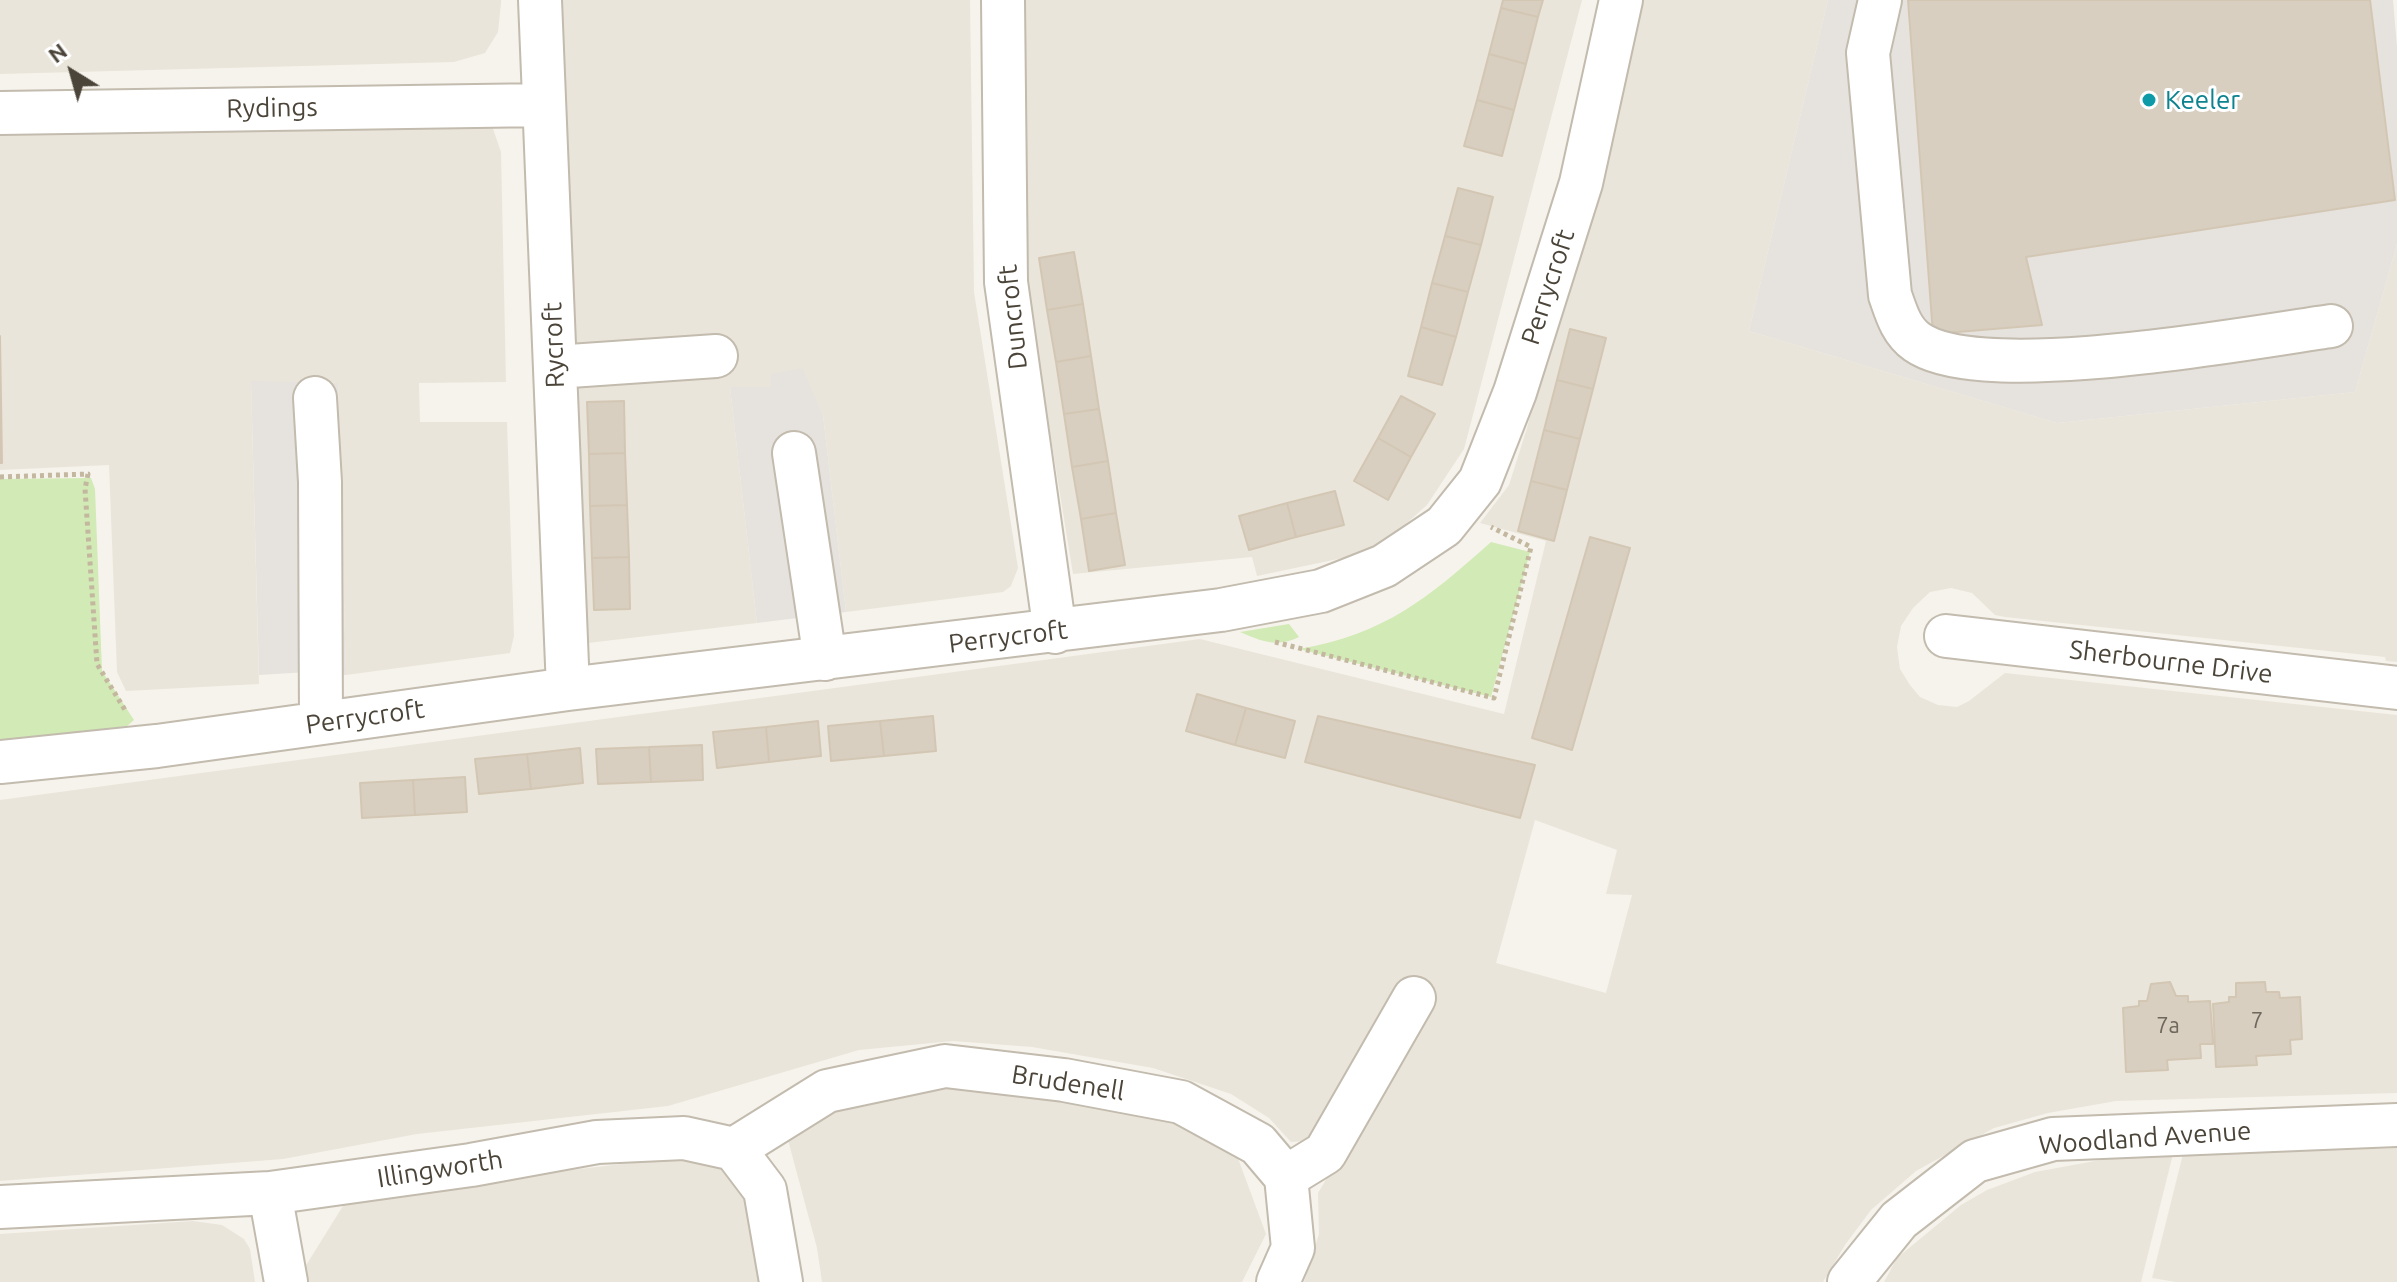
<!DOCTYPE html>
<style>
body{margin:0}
#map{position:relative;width:2397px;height:1282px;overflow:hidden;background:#f6f3ec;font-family:Ubuntu,sans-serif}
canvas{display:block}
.north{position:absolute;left:32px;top:32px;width:80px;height:80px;-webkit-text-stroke:6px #fff;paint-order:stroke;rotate:323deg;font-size:22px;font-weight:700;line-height:32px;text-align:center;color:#4b4439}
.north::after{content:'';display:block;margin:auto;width:28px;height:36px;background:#4b4439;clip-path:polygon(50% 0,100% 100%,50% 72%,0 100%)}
</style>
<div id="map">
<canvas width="2397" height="1282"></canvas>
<div class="north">N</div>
</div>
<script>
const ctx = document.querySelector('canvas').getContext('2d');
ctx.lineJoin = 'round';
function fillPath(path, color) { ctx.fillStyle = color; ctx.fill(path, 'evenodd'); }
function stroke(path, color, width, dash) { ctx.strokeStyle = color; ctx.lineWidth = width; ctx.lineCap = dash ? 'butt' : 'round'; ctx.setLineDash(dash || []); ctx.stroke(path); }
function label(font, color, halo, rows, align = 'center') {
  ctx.font = font + ' Ubuntu,sans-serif'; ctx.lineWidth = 6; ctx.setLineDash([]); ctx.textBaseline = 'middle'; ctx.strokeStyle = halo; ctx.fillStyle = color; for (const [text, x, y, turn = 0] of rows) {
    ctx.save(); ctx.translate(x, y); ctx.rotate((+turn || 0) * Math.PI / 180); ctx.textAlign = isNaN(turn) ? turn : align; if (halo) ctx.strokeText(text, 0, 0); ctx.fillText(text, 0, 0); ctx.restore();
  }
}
fillPath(new Path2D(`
 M 0,0 L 501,0 L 501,3 L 498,32 L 485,53 L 454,62 L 0,74 Z
 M 548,0 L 970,0 L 974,292 L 1018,568 L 1011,586 L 1003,592 L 846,612 L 823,415 L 801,368 L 771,387 L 730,387 L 757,623 L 571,645 Z
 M 1023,0 L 1582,0 L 1464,449 L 1427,505 L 1390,538 L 1357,555 L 1257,576 L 1252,557 L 1073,574 L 1029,303 Z
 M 1638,0 L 1828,0 L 1749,331 L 2057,423 L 2355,392 L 2397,244 L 2397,662 L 2386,661 L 2385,657 L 2005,617 L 1995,615 L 1972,593 L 1951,588 L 1930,592 L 1913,608 L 1901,626 L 1897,647 L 1900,669 L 1910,685 L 1920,697 L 1938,705 L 1957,707 L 1969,701 L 2005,673 L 2397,715 L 2397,1093 L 2116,1101 L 2048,1113 L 1994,1128 L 1916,1171 L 1871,1210 L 1845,1245 L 1823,1282 L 1304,1282 L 1319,1234 L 1318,1193 L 1373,1101 L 1305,1141 L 1291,1142 L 1269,1118 L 1231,1094 L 1153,1068 L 1032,1047 L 953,1041 L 859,1050 L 668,1106 L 417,1134 L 283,1159 L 0,1181 L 0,800 L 1200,639 L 1504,714 L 1546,541 L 1480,523 L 1509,485 L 1527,428 ZM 1535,820 L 1617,850 L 1606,894 L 1632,895 L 1606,993 L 1496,963 Z
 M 492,126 L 501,152 L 506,382 L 419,383 L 420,422 L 507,422 L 514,636 L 510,653 L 346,675 L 338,383 L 251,382 L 259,684 L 126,691 L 117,672 L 109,465 L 0,470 L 0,127 Z
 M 971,1083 L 1147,1113 L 1195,1131 L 1236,1153 L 1266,1234 L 1242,1282 L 822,1282 L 817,1248 L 788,1140 L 841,1103 Z
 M 2397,1148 L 2397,1282 L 2176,1282 L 2152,1278 L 2183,1154 Z
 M 2173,1154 L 2141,1282 L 1884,1282 L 1897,1258 L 1961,1205 L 1987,1190 L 2035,1172 L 2106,1159 Z
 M 688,1156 L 726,1170 L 744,1188 L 767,1282 L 308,1282 L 305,1267 L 346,1201 L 414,1189 Z
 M 193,1221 L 222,1225 L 244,1239 L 250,1249 L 255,1282 L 0,1282 L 0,1234 Z`), '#eae5da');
fillPath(new Path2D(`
 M 1828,0 L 2393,0 L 2397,47 L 2397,244 L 2355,392 L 2057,423 L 1749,331 Z
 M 802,368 L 823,415 L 846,612 L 757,623 L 730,387 L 771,387 L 771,374 Z
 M 251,381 L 338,383 L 346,675 L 308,672 L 259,675 Z`), '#e6e2dd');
fillPath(new Path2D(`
 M 91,478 L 95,489 L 102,671 L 134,720 L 127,726 L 0,744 L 0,479 Z
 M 1491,542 L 1530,552 L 1491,697 L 1299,649 C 1385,634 1427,599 1491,542 Z
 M 1289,624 L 1299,637 C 1278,648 1260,641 1240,632 Z`), '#d2eab5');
const building = new Path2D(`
 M 1503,0 L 1543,0 L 1538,17 L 1501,8 Z
 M 1908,0 L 2370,0 L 2395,200 L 2026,257 L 2042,325 L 1933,334 Z
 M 1501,8 L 1538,17 L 1526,64 L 1489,54 Z
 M 1489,54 L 1526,64 L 1514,110 L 1477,100 Z
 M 1477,100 L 1514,110 L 1502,156 L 1464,146 Z
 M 1458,188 L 1493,197 L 1481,245 L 1445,236 Z
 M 1445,236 L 1481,245 L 1468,292 L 1432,283 Z
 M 1074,252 L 1083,304 L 1047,310 L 1039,258 Z
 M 1432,283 L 1468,292 L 1456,337 L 1421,327 Z
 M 1083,304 L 1091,356 L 1056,362 L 1047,310 Z
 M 1421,327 L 1456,337 L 1442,385 L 1408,376 Z
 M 1570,329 L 1606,338 L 1593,389 L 1557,380 Z
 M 0,336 L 2,463 L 0,463 Z
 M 1091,356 L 1099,409 L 1064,414 L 1056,362 Z
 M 1557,380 L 1593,389 L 1580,439 L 1544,430 Z
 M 1401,396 L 1435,414 L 1411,457 L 1378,438 Z
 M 624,401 L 625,453 L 589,454 L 587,402 Z
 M 1099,409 L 1108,461 L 1072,467 L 1064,414 Z
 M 1544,430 L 1580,439 L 1567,490 L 1531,481 Z
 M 1378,438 L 1411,457 L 1388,500 L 1354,481 Z
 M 625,453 L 627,505 L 590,506 L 589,454 Z
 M 1108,461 L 1116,513 L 1081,519 L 1072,467 Z
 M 1531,481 L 1567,490 L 1554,541 L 1518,531 Z
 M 1335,491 L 1344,525 L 1296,537 L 1287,503 Z
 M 1287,503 L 1296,537 L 1249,550 L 1239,516 Z
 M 627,505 L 629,557 L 592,558 L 590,506 Z
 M 1116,513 L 1125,565 L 1089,571 L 1081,519 Z
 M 1590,537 L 1630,548 L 1572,750 L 1532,738 Z
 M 629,557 L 630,609 L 594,610 L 592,558 Z
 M 1197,694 L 1246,708 L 1235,745 L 1186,731 Z
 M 1246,708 L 1295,721 L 1285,758 L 1235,745 Z
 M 933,716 L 936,751 L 884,756 L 880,721 Z
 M 1318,716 L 1535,765 L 1520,818 L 1305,762 Z
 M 818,721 L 821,756 L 769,762 L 766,727 Z
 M 880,721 L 884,756 L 831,761 L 828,726 Z
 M 766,727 L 769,762 L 717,768 L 713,732 Z
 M 702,745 L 703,780 L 651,782 L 649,747 Z
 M 649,747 L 651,782 L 598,784 L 596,749 Z
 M 580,748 L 583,783 L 531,789 L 527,754 Z
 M 527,754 L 531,789 L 479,794 L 475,759 Z
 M 465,777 L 467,812 L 415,815 L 413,780 Z
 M 413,780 L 415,815 L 362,818 L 360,783 Z
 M 2170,982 L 2176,996 L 2188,996 L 2188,1002 L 2210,1001 L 2213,1044 L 2200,1044 L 2201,1058 L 2167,1060 L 2168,1070 L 2126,1072 L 2123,1008 L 2139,1006 L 2139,1001 L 2147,1001 L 2151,984 Z
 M 2265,982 L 2266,992 L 2279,992 L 2280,998 L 2300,997 L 2302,1039 L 2290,1040 L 2291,1054 L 2256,1056 L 2257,1065 L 2216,1067 L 2213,1004 L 2229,1002 L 2229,997 L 2236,997 L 2236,983 Z`);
fillPath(building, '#d8cfc1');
stroke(building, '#d3c7b4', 2);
const minor = new Path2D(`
 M 540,0 L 568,689
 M 1003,0 L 1006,282 L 1055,632
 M 1880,0 L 1868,53 L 1890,295 C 1896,312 1901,331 1917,342 C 1981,387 2248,338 2331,326
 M 0,113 L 544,105
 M 555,367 L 716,356
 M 315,398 L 320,482 L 321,723
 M 794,453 L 825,659
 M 1946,636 L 2397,688
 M 0,762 L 157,746 L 568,689 L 1221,610 L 1321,591 L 1384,566 L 1444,526 L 1480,481 L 1515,392 L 1581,183 L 1621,0
 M 734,1149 L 827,1091 L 945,1066 L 1064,1080 L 1181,1102 L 1258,1144 L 1286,1177 L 1293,1248 L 1278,1282
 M 1286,1177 L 1325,1153 L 1414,998
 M 270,1193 L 286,1282
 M 0,1207 L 270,1193 L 471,1165 L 597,1142 L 684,1138 L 734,1149 L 765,1190 L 781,1282
 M 1849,1282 L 1899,1220 L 1975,1161 L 2053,1139 L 2397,1125`);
stroke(minor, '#c2bbae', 46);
stroke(new Path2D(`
 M 0,477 L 88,474 L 85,489 L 97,664 L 125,710
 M 1275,642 L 1494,698 L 1531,547 L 1491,527`), '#c4b79f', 5, [4, 4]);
stroke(minor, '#fff', 42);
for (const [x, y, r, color] of [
 [2149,100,8,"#0f9aa8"]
]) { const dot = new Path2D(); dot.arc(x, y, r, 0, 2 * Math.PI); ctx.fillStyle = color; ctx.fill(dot); stroke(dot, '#fff', 3); }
label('22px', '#6e675b', null, [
 ["7",2257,1021],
 ["7a",2168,1026]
]);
label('26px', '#0d838f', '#fff', [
 ["Keeler",2165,100]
], 'left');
label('26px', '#4b4439', '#fff', [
 ["Rydings",272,108,-1],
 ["Perrycroft",1548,287,-72],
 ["Duncroft",1013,317,-96],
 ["Rycroft",554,345,-92],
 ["Perrycroft",1008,637,-7],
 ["Sherbourne Drive",2171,662,7],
 ["Perrycroft",365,717,-8],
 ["Brudenell",1068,1083,9],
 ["Woodland Avenue",2145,1138,-4],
 ["Illingworth",440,1169,-9]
]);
</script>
